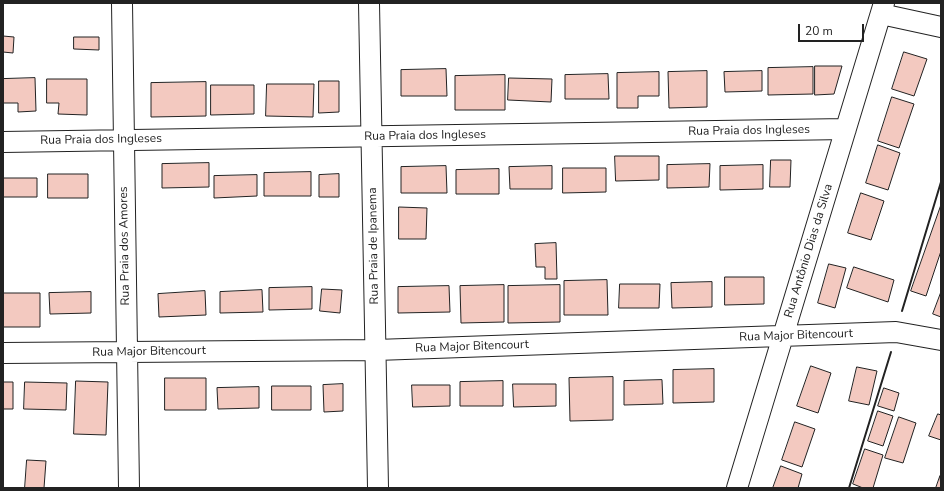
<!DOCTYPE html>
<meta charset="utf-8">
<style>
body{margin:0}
#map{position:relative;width:944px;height:491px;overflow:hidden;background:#fff;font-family:"Nunito Sans",sans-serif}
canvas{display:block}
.frame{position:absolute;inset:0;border:4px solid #222;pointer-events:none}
.scale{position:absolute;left:798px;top:24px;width:66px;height:18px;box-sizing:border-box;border:2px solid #222;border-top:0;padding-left:5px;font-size:12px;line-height:14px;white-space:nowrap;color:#222;-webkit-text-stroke:3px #fff;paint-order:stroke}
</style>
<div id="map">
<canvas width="944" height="491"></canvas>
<div class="frame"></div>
<div class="scale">20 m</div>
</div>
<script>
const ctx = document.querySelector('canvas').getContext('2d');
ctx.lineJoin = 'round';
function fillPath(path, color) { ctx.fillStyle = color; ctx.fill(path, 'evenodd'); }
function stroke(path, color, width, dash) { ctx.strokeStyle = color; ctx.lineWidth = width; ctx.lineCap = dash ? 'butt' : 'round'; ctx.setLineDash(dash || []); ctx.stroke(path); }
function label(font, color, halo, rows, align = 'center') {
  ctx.font = font + ' "Nunito Sans",sans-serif'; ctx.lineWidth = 3; ctx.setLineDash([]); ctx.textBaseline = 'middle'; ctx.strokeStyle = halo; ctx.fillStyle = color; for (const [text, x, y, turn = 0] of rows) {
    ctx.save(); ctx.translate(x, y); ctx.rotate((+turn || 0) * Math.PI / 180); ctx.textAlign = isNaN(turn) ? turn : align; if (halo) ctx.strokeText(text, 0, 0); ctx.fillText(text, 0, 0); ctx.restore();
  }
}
const building = new Path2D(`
 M 3,36 L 14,37 L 13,53 L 3,52 Z
 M 74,37 L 99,37 L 99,50 L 74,49 Z
 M 904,52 L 927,59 L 914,96 L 892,89 Z
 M 815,66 L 842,66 L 834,94 L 815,95 Z
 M 813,67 L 813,94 L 768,95 L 768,68 Z
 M 446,69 L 447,96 L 401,96 L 401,70 Z
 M 707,71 L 707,107 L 669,108 L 668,72 Z
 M 762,71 L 762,91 L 725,92 L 724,72 Z
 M 659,72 L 659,96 L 638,96 L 638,108 L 617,108 L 617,73 Z
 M 608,74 L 609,99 L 565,99 L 565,75 Z
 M 505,75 L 505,110 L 455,110 L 455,76 Z
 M 35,78 L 36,111 L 18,112 L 18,103 L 3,103 L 3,79 Z
 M 509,78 L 552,79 L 551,102 L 508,100 Z
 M 47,79 L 87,79 L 87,115 L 58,114 L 59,103 L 47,103 Z
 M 319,81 L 339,81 L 339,112 L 319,113 Z
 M 206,82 L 206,116 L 151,117 L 151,83 Z
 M 267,84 L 314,84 L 313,117 L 266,116 Z
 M 211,85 L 254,85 L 254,114 L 211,115 Z
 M 892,97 L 914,104 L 899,148 L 878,141 Z
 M 878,145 L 900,153 L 888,190 L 866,183 Z
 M 615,156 L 659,156 L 659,180 L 616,181 Z
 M 771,160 L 791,160 L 790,187 L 770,187 Z
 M 209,163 L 209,187 L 162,188 L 162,164 Z
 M 710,164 L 709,187 L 667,188 L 667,165 Z
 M 763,165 L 763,189 L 720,190 L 720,166 Z
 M 446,166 L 447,193 L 401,193 L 401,167 Z
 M 552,166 L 552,189 L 510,189 L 509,167 Z
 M 563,168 L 606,168 L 606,192 L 563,193 Z
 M 499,169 L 499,194 L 456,194 L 456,170 Z
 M 311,172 L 311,196 L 264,196 L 264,173 Z
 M 48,174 L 88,174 L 88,198 L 48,198 Z
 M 339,174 L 339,197 L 319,197 L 319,175 Z
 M 257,175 L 257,196 L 214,198 L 214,176 Z
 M 3,178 L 37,178 L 37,197 L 3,197 Z
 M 861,193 L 884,201 L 871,240 L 848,233 Z
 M 941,205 L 941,251 L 926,296 L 911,291 Z
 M 399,207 L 427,208 L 426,239 L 399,239 Z
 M 556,243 L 557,279 L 545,279 L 545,267 L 536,267 L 535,244 Z
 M 829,264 L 846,268 L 835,308 L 818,303 Z
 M 854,267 L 894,280 L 888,302 L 847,288 Z
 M 725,277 L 764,277 L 764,304 L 725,305 Z
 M 607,280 L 608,315 L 564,315 L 564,281 Z
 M 712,282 L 712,307 L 672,308 L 671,283 Z
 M 620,284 L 660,284 L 659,308 L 619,308 Z
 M 504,285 L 504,322 L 461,323 L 460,286 Z
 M 560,285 L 560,322 L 508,323 L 508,286 Z
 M 449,286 L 450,312 L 398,313 L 398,287 Z
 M 312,287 L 312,309 L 269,310 L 269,288 Z
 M 322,289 L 342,290 L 340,313 L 320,311 Z
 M 262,290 L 263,312 L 220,313 L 220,292 Z
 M 205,291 L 206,315 L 159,317 L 158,294 Z
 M 91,292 L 91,313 L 50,314 L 49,293 Z
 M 941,292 L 941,317 L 933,314 Z
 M 3,293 L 40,293 L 40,327 L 3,327 Z
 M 811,366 L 831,373 L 818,413 L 797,406 Z
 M 857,367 L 877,371 L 869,405 L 849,401 Z
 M 714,369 L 714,402 L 673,403 L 673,370 Z
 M 613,377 L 613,420 L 570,421 L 569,378 Z
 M 165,378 L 206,378 L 206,410 L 165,410 Z
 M 662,380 L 663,404 L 624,405 L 624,381 Z
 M 76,381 L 108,382 L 106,435 L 74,434 Z
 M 503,381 L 503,406 L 460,406 L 460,382 Z
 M 3,382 L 13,382 L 13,409 L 3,409 Z
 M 25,382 L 67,383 L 66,410 L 24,409 Z
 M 343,384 L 343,411 L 324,412 L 323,385 Z
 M 513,384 L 556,384 L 556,406 L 514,407 Z
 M 412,385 L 450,385 L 450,406 L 413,407 Z
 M 272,386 L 311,386 L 311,410 L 272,410 Z
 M 259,387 L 259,408 L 218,409 L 217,388 Z
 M 884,388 L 899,393 L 894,411 L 878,406 Z
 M 878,411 L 893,416 L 883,446 L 868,441 Z
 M 938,414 L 941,415 L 941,440 L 929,436 Z
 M 899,417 L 916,423 L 903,463 L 885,458 Z
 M 795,422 L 815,429 L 802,467 L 782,460 Z
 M 865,449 L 883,455 L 873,488 L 863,488 L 853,484 Z
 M 27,460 L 46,461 L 44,488 L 25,488 Z
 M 781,466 L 802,474 L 798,488 L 773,488 Z
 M 940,476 L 941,488 L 936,488 Z`);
fillPath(building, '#f3c9c0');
stroke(building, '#222', 1);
const minor = new Path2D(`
 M 122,3 L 129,488
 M 369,3 L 378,488
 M 881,14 L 941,27
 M 3,142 L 846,129
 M 3,353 L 376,350 L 896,332 L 941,340
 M 737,488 L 884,3`);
stroke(minor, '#222', 22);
stroke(minor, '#fff', 20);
stroke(new Path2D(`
 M 902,311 L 941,182
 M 849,488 L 891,352`), '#222', 2);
label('12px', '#222', '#fff', [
 ["Rua Praia dos Ingleses",749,131,-1],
 ["Rua Praia dos Ingleses",425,136,-1],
 ["Rua Praia dos Ingleses",101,140,-1],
 ["Rua Praia dos Amores",125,246,-91],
 ["Rua Praia de Ipanema",374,246,-91],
 ["Rua Antônio Dias da Silva",809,251,-73],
 ["Rua Major Bitencourt",796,336,-2],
 ["Rua Major Bitencourt",472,347,-2],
 ["Rua Major Bitencourt",149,352,-1]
]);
</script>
